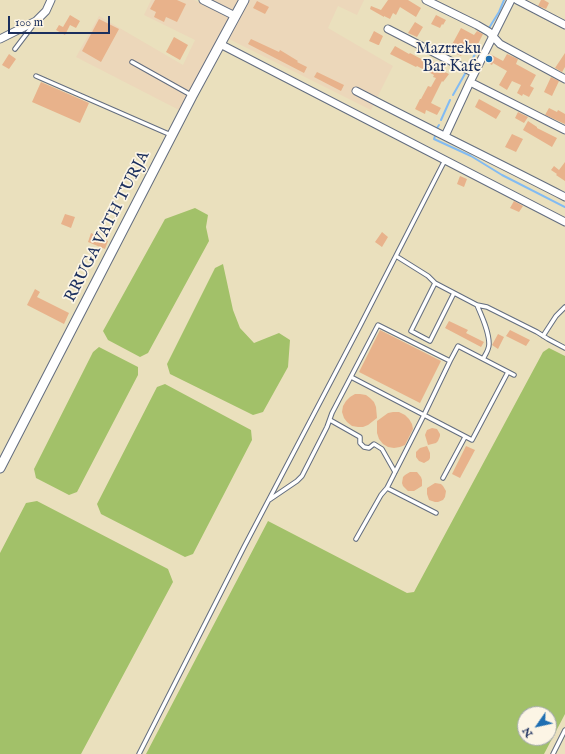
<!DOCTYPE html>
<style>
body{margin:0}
#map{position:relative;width:565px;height:754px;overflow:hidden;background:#eae0bd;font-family:"IM FELL English",serif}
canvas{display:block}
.north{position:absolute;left:517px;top:706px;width:40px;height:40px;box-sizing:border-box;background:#fcf5e5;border:1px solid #a2a6af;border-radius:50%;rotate:236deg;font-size:11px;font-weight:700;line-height:16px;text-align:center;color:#1b2f5e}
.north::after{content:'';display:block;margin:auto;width:14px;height:18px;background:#1f6fb2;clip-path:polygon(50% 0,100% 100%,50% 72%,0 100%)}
.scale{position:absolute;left:8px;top:16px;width:102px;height:18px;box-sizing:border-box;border:2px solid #1b2f5e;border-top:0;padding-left:5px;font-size:12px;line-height:14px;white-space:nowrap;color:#1b2f5e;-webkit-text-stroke:3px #fcf5e5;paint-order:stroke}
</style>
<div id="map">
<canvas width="565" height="754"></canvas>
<div class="north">N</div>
<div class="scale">100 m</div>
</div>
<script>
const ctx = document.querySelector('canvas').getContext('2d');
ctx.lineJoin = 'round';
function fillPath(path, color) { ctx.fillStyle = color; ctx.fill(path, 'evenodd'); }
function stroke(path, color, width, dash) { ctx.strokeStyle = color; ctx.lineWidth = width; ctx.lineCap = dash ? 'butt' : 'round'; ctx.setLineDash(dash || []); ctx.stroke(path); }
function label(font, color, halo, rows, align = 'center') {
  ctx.font = font + ' "IM FELL English",serif'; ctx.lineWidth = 3.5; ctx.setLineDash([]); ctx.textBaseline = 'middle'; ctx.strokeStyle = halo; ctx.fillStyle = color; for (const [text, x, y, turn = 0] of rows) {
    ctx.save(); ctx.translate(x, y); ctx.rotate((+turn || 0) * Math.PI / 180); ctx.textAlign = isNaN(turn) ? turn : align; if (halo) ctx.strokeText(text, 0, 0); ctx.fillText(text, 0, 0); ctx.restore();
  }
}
fillPath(new Path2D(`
 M 151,0 L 194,0 L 230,18 L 181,111 L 76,57 L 99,16 L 183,65 L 195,40 L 144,15 Z
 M 209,0 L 240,0 L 234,12 Z
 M 246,0 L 364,0 L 357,15 L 338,6 L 328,28 L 393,66 L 371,110 L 227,38 Z`), '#ecd7ba');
fillPath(new Path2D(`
 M 195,208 L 208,215 L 206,227 L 209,241 L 148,353 L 140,357 L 108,340 L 103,331 L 165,219 Z
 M 223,264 L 233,310 L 240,328 L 254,343 L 279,333 L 290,340 L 288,367 L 263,412 L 253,415 L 170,374 L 167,364 L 215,268 Z
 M 99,347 L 138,367 L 138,375 L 77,492 L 69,495 L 36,478 L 34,469 L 93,352 Z
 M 549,348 L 565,356 L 565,714 L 544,754 L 146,754 L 268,521 L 407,593 L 414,592 L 543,352 ZM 525,714 L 549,714 L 549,738 L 525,738 Z
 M 165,384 L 251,430 L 252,440 L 193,554 L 185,557 L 101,514 L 97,504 L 157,387 Z
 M 37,501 L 168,569 L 173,582 L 81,754 L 0,754 L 0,553 L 26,503 Z`), '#a2c169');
stroke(new Path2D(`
 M 489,28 L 499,12 L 504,0
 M 471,62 L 476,52
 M 453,95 L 466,72
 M 441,120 L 450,100
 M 437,128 L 439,125
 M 435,136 L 434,139 L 471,156 L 502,175 L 565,207`), '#82bbf3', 2);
fillPath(new Path2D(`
 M 155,0 L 177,0 L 186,4 L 177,22 L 166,17 L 164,22 L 154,17 L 156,12 L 150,9 Z
 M 388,0 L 408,0 L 421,8 L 416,17 L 400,7 L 396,15 L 393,13 L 390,19 L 384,16 L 384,17 L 370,9 L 371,6 L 381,10 Z
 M 541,0 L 544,0 L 549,3 L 546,9 L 538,6 Z
 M 257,1 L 269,7 L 265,14 L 253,8 Z
 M 70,15 L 80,21 L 76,28 L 70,25 L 65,35 L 56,30 L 59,25 L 63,27 Z
 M 436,15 L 446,20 L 443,25 L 442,24 L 440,28 L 431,24 Z
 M 99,19 L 119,29 L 101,62 L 82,51 Z
 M 415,22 L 423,27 L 417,37 L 408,33 Z
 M 461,28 L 474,35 L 477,31 L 483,34 L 475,50 L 467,45 L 461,56 L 449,50 Z
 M 374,31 L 383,36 L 379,45 L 378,45 L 369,41 Z
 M 174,37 L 188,45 L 180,60 L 166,52 Z
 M 251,39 L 279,52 L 280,50 L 298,61 L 297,62 L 307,67 L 304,73 L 248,44 Z
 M 395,46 L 409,54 L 410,53 L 425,61 L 426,58 L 437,64 L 435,67 L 449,74 L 443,82 L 442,81 L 431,103 L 441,108 L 437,115 L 426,110 L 425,114 L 415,109 L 420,99 L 421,99 L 428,86 L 431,87 L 436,78 L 433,77 L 434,75 L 417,66 L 416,67 L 390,54 Z
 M 565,53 L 565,67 L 562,72 L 555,68 Z
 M 9,54 L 16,59 L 9,69 L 2,65 Z
 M 490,54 L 503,61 L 507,54 L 518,59 L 516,64 L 536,75 L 530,86 L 534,88 L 529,97 L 523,94 L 522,96 L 517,93 L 521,85 L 512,81 L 507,90 L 499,85 L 507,71 L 493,63 L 492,65 L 486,62 Z
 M 317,72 L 344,85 L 341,91 L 314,77 Z
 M 551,77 L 559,81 L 552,96 L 544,92 Z
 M 41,82 L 89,103 L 80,123 L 32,102 Z
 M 479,99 L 501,111 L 496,119 L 475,107 Z
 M 549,108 L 557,112 L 558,110 L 565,114 L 565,124 L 545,115 Z
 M 518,112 L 528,117 L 524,123 L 515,118 Z
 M 528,121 L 537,127 L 537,128 L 557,138 L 552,147 L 523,130 Z
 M 512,134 L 523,139 L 516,152 L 505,147 Z
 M 565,162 L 565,181 L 556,175 L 557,174 L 551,170 L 554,166 L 559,170 Z
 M 460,176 L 467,179 L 464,187 L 457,184 Z
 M 514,201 L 523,206 L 519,212 L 510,208 Z
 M 65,214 L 75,217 L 71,228 L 61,224 Z
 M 382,232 L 388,237 L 382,247 L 375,242 Z
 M 91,233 L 108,241 L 105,249 L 88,242 Z
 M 35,289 L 40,292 L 37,297 L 69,313 L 64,324 L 27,305 Z
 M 449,321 L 468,330 L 466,333 L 484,342 L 481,347 L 445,328 Z
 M 380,330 L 441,361 L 420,403 L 359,372 Z
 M 510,330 L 530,340 L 526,346 L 506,336 Z
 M 498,334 L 504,337 L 498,349 L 492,345 Z
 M 355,394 L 360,394 L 366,395 L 370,398 L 374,402 L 376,407 L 377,418 L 368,425 L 363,427 L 358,427 L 352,426 L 347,422 L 344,418 L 342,412 L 343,406 L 346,401 L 350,397 Z
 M 393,412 L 399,412 L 405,415 L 409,419 L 412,424 L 413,429 L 405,445 L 400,447 L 394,448 L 388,447 L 383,444 L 379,439 L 377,433 L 377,421 L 388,413 Z
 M 432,428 L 437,429 L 440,434 L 440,436 L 438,441 L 436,443 L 428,445 L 425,435 L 427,430 Z
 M 427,446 L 430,453 L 430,458 L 429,460 L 424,463 L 419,461 L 416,457 L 416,452 L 420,448 Z
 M 466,446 L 475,450 L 460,478 L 452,474 Z
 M 410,472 L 417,472 L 421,477 L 422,480 L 422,486 L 414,491 L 408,491 L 403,486 L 402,483 L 403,477 L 405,475 Z
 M 435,483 L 441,484 L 443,486 L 446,491 L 445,497 L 443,500 L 438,502 L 435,502 L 429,500 L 427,494 L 427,488 Z`), '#e8b28b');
const service = new Path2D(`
 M 15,49 L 34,24
 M 132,62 L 191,95
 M 36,76 L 171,135
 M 396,256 L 428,276 L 435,283 L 477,305 L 487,307 L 537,332 L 548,339 L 565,348
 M 435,283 L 411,331 L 430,341 L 454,293
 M 477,305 C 482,317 489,331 489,344 C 489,350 485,355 483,359
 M 543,336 L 556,316 L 565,307
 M 450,361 L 458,346 L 514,375
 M 351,377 L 472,440 L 508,372
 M 330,420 L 360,437 L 360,443 L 364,447 L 369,448 L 374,444 L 382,449 L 395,472
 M 443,478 L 465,437
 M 387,488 L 436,513
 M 269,500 L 297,481 L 302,476 L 327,427 L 332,413 L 378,325 L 450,361 L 424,415 L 387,488 L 381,495 L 356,539
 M 139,754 L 244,547 L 360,326 L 445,160
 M 553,754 L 565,730`);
const minor = new Path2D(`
 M 203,0 L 235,16
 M 426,0 L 477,25 L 489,32 L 500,44 L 565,79
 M 517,0 L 565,25
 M 388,29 L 474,73
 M 0,39 L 36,21 L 46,11 L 51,0
 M 220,44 L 565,222
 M 470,82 L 565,130
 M 356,91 C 425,127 495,161 565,197
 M 445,136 L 470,82 L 511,0`);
const tertiary = new Path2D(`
 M 0,468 L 192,96 L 244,0`);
stroke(service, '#636d7f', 5.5);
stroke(minor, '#636d7f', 9);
stroke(tertiary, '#636d7f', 11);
stroke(service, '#fff', 3.5);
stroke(minor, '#fff', 7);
stroke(tertiary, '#fff', 9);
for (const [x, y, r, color] of [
 [489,59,4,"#1f6fb2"]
]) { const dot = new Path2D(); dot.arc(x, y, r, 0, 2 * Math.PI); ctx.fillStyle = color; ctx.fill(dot); stroke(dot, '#fcf5e5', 1.5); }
label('16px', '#1b2f5e', '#fcf5e5', [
 ["Mazrreku",481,50],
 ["Bar Kafe",481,68]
], 'right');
label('16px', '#1b2f5e', '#fcf5e5', [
 ["RRUGA VATH TURJA",108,227,-63]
]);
</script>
